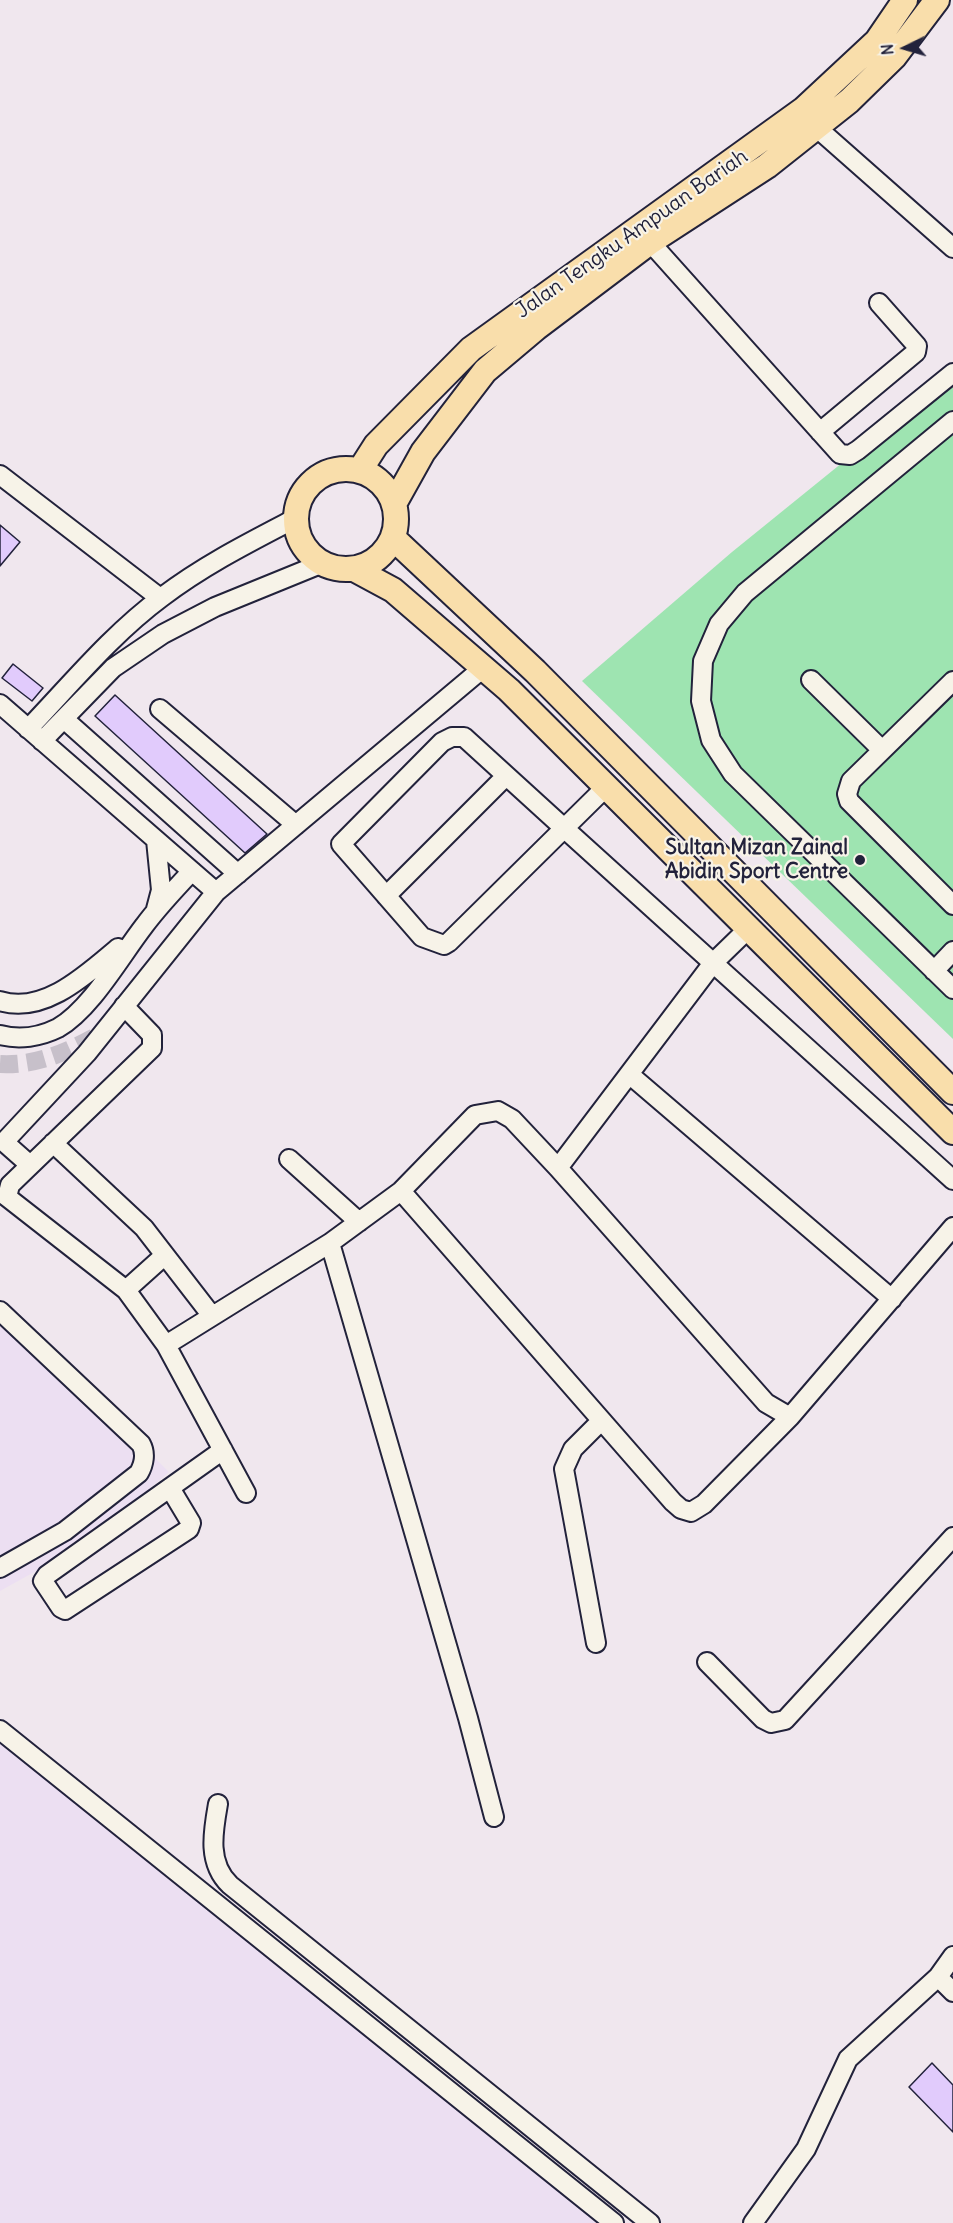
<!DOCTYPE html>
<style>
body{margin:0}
#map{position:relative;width:953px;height:2223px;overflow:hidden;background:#f0e7ee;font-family:Delius,sans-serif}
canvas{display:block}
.north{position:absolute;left:875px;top:18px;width:60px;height:60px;-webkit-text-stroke:4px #f7f3e8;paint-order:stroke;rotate:265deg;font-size:16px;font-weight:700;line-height:24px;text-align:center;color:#22223b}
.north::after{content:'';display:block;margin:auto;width:21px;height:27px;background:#22223b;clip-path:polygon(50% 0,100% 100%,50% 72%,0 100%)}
</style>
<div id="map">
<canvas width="953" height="2223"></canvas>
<div class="north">N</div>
</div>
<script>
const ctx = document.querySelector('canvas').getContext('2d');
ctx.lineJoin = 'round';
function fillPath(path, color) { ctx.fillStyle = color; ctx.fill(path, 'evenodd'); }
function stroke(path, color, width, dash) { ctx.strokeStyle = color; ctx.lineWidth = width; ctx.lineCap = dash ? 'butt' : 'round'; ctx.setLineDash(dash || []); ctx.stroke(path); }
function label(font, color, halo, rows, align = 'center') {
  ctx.font = font + ' Delius,sans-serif'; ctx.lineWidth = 4.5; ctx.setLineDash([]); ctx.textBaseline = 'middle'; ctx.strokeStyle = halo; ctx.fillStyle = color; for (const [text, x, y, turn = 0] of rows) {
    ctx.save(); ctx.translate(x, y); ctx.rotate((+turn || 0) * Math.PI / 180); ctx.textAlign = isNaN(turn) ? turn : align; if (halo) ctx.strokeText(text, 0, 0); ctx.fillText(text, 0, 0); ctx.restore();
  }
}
fillPath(new Path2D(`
 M 0,1304 L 169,1472 L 83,1545 L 0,1591 Z
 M 0,1722 L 514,2136 L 625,2223 L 0,2223 Z`), '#ecdff2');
fillPath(new Path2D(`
 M 953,373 L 953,1039 L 582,681 L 732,552 Z`), '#9ee4b1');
const building = new Path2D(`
 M 0,525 L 20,542 L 0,566 Z
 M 13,664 L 43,688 L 32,701 L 2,678 Z
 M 115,695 L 267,834 L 245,853 L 95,716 Z
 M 932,2063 L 953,2085 L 953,2132 L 909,2087 Z`);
fillPath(building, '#e1cbfc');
stroke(building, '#22223b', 1.5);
stroke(new Path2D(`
 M 0,1064 C 37,1066 70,1051 102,1033`), '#c7c0ca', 18, [18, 9]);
const minor = new Path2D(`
 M 816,127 L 953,248
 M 650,242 L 840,454 L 850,455 L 858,450 L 953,373
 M 953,421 L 745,593 L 719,624 L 703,661 L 701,701 L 711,740 L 733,774 L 953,989
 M 820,432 L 916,352 L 917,346 L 879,303
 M 0,475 L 160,598
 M 811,680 L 882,750
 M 953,681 L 851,781 L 847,794 L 849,801 L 953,905
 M 0,704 L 216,892
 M 160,709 L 296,825
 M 64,719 L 238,874
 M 28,729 C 71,684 112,634 162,597 C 204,565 250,542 296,518
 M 42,741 L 113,668 L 163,634 L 215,607 L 323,563
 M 606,787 L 449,942 L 444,945 L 422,937 L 341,844 L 442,742 L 452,737 L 464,737 L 565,829 L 953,1180
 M 156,840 L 161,890 L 156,909
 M 386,896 L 506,776
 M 934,971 L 953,951
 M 0,1001 C 44,1015 87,974 118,948
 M 124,1006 L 152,1035 L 152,1048 L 10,1185 L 7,1197 L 126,1290 L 166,1345 L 246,1493
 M 0,1035 C 19,1040 40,1037 58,1028 C 91,1009 120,957 144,926 C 158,907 175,889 192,871
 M 629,1074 L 892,1299
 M 53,1143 L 144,1228 L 212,1316
 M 289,1159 L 359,1222
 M 30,1165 L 4,1142 L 87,1053 L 216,892 L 483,668
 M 558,1168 L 713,963 L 748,929
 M 401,1191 L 673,1502 L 681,1509 L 691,1512 L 704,1504 L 790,1417 L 953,1227
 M 330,1243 L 468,1718 L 494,1817
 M 126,1290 L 165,1255
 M 0,1311 L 141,1444 C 146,1453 144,1464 139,1473 L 65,1531 L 0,1568
 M 166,1345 L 330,1243 L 401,1191 L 475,1115 L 498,1111 L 512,1119 L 558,1168 L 766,1403 L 790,1417
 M 170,1488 L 191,1523 L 189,1529 L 65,1610 L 61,1608 L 43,1581 L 47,1575 L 223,1450
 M 596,1643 L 564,1469 L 573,1449 L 600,1422
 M 707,1662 L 763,1719 L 771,1723 L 785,1720 L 953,1537
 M 0,1730 L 614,2223
 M 218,1804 C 213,1832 207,1863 230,1885 L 650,2223
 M 938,1977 L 953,1992
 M 753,2223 L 806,2149 L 848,2059 L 938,1977 L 953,1956`);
const major = new Path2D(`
 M296 519a50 50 0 1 1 100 0a50 50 0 1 1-100 0Z
 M 360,470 L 376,445 L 471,349 L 804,109 L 877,41 L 905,0
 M 394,504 L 423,452 L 485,371 L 536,328 L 650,242 L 767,166 L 849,101 L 894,57 L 937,0
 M 393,538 L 535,671 L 953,1092
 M 354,569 L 393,590 L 509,690 L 953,1132`);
stroke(minor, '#22223b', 22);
stroke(major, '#22223b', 28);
stroke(minor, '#f7f3e8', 18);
stroke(major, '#f9deab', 24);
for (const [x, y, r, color] of [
 [860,860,6,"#22223b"]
]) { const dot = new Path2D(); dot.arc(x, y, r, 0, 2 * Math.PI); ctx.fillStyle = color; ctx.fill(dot); stroke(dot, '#f7f3e8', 2); }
label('21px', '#22223b', '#f7f3e8', [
 ["Jalan Tengku Ampuan Bariah",632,234,-35]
]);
label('bold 21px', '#22223b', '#f7f3e8', [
 ["Sultan Mizan Zainal",848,848],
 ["Abidin Sport Centre",848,872]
], 'right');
</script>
